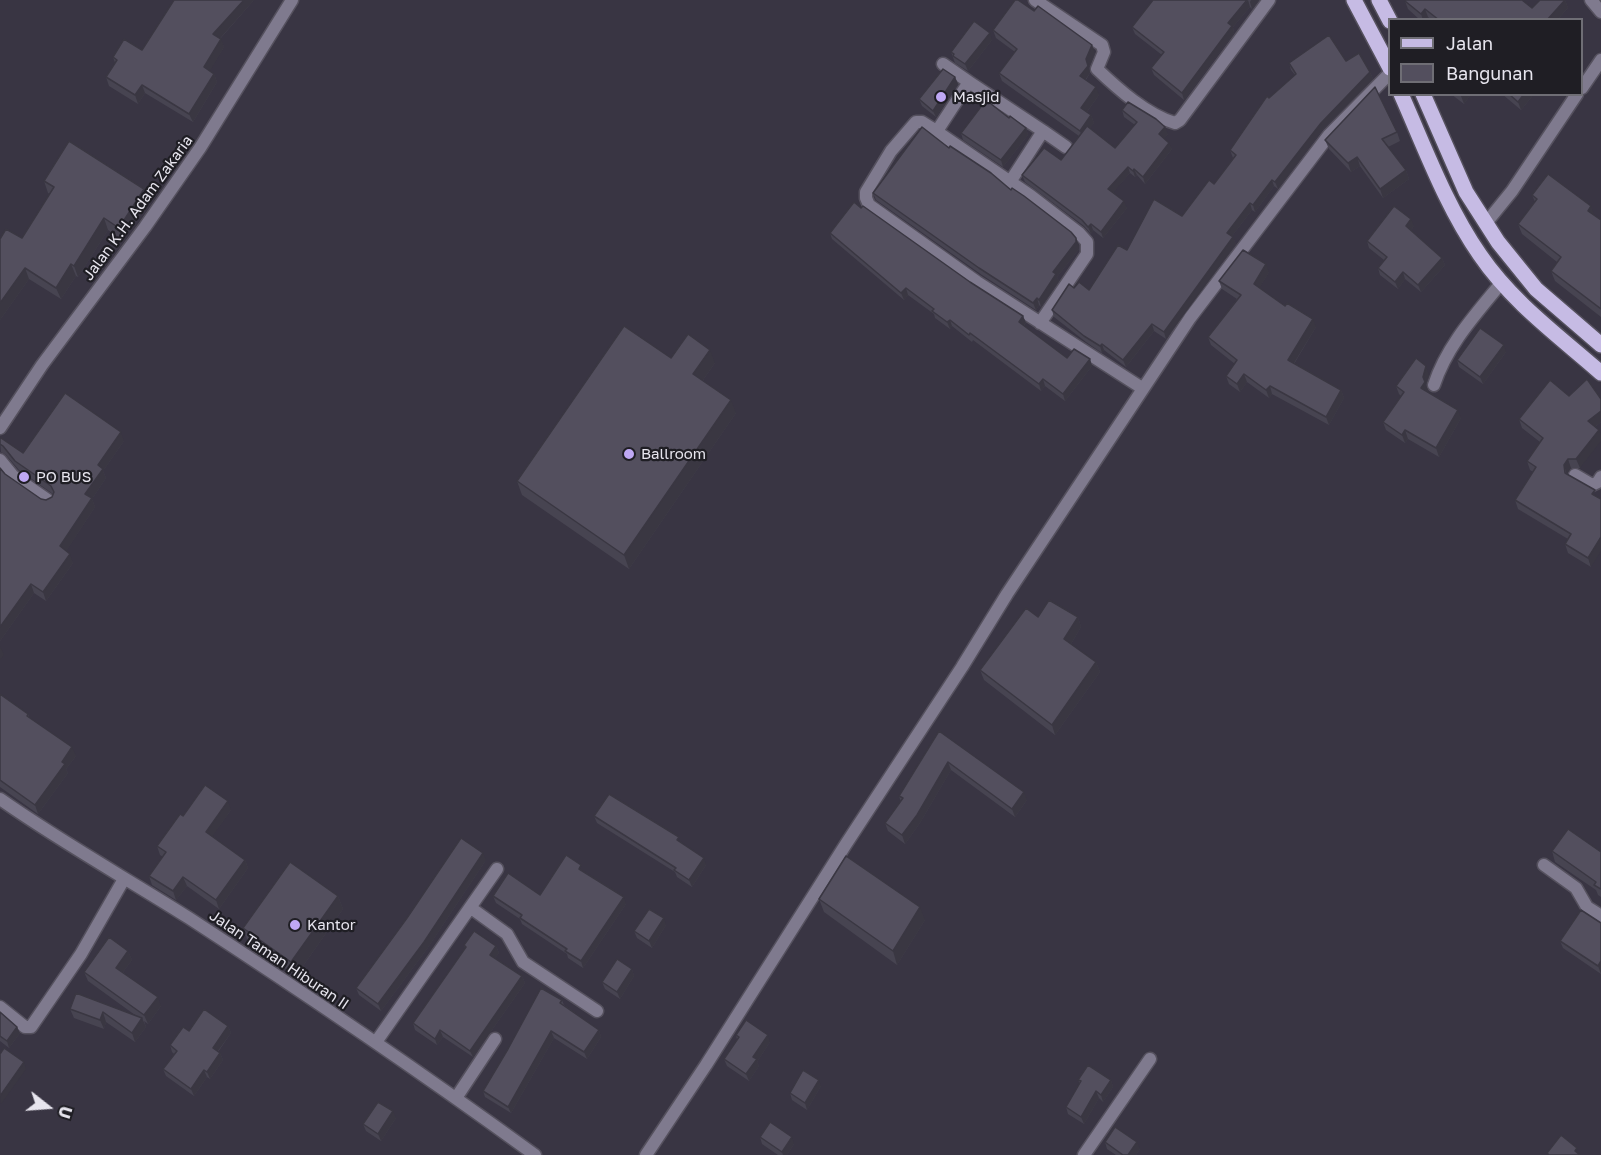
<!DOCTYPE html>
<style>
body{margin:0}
#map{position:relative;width:1601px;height:1155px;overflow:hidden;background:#393543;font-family:"Golos Text",sans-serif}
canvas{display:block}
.legend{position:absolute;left:1388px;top:18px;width:195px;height:78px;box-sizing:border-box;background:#1f1e24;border:2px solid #6f6e75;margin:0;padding:8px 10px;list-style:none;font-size:18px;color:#e7e5ee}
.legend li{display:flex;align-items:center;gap:12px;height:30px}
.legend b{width:30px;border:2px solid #6f6e75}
.north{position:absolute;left:18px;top:1077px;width:60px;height:60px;-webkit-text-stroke:4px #1f1e24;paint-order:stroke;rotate:107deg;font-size:16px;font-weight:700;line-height:24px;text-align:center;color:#e7e5ee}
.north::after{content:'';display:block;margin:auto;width:21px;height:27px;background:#e7e5ee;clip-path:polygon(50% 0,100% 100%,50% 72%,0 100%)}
</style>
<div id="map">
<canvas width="1601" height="1155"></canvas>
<ul class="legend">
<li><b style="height:8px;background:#c6bbe4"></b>Jalan</li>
<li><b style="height:16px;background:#534f5e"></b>Bangunan</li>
</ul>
<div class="north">U</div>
</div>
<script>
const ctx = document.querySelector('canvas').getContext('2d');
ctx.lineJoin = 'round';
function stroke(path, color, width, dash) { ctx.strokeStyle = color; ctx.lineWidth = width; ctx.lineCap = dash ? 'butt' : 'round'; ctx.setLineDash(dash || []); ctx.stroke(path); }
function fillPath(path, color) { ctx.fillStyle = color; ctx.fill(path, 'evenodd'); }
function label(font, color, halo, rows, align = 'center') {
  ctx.font = font + ' "Golos Text",sans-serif'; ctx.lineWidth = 4.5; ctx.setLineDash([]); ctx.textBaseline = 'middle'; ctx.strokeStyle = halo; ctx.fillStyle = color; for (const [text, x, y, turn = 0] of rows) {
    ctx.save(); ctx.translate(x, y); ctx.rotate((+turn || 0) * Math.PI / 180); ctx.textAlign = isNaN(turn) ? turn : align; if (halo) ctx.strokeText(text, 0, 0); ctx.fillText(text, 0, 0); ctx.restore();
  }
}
const minor = new Path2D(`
 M 1035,0 L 1102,45 L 1104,52 L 1097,69 C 1118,89 1147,115 1175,123 L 1180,120 L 1269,0
 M 1591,0 L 1601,12
 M 943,64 L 969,82
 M 1582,88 L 1601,60
 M 937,131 L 969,82 L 1043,131 L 1010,182
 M 1043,131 L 1066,147
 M 1486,223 L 1512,191 L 1577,94
 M 1040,323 L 1087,254 L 1087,242 L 1079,233 L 1031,196 L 930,127 L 922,122 L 916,122 L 891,151 L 866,192 L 866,198 L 869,205 L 977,282 L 1142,388
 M 1434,385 C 1447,345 1476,314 1502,282
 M 0,428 L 42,365 L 145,227 L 200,148 L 292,0
 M 0,460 L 13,476 L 49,501
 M 1575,475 L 1592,485 L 1598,482 L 1601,477
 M 0,799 C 61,842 126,878 189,918 C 306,994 422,1073 535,1155
 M 1544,865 L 1576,888 L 1587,907 L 1601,916
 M 471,908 L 507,934 L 523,962 L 597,1011
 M 0,1007 L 25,1027 L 31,1027 L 81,954 L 124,879
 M 376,1042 L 497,869
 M 456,1098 L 495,1039
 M 646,1155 L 706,1065 L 846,844 L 962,667 L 1007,594 L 1190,318 L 1329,135 L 1390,73
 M 1084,1155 L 1150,1059`);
const primary = new Path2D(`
 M 1354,0 L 1390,68
 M 1379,0 L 1390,21
 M 1401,94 C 1425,148 1446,206 1480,255 C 1512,302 1559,336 1601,373
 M 1423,94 L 1466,192 L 1498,242 L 1536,289 L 1601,345`);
stroke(minor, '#55515e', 15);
stroke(primary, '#55515e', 18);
stroke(minor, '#7f7a8e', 12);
stroke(primary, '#c6bbe4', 15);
fillPath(new Path2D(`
 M 254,0 L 220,39 L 224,47 L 209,71 L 214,74 L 217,82 L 193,122 L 145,93 L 138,104 L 109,86 L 106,77 L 115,63 L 113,57 L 142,50 Z
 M 1153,0 L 1259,0 L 1252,9 L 1250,7 L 1233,27 L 1234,33 L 1184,100 L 1154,75 L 1151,68 L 1162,55 L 1135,34 L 1132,27 Z
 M 1565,0 L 1568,8 L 1557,20 L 1431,20 L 1428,17 L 1426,20 L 1420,20 L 1408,9 L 1405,1 L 1532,8 Z
 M 993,30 L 1095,53 L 1089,67 L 1090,73 L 1086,80 L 1099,95 L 1087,112 L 1091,115 L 1094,123 L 1090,128 L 1115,148 L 1135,125 L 1124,117 L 1122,110 L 1168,134 L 1164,138 L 1172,149 L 1145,184 L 1137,175 L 1135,177 L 1130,173 L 1113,192 L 1127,208 L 1103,238 L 1093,230 L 1091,234 L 1084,226 L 1025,182 L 1022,175 L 1061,160 L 1079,136 L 1002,81 L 999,73 L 1015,52 L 996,38 Z
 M 992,40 L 968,71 L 955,63 L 951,52 Z
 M 1346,61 L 1370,72 L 1373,79 L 1323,129 L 1278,189 L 1274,186 L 1255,212 L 1252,210 L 1232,236 L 1236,244 L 1166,339 L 1154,331 L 1126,367 L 1104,350 L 1102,353 L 1086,342 L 1054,317 L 1052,310 L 1074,288 L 1089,290 L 1127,250 L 1182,216 L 1214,184 L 1233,158 L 1230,150 L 1269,98 L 1295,75 L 1291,70 L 1289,63 Z
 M 955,77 L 958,84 L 936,117 L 922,106 L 919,99 Z
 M 1451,94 L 1471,94 L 1464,104 Z
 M 1502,94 L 1534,94 L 1521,110 Z
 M 1009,118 L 1026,128 L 1028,135 L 1003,167 L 963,140 L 961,133 Z
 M 1397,132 L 1400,141 L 1388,147 L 1406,170 L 1409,179 L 1383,198 L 1360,166 L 1351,172 L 1329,149 L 1325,140 Z
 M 44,181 L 144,189 L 148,200 L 123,240 L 108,230 L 78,277 L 76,276 L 61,299 L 29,279 L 0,320 L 22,238 L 50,194 L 48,193 Z
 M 873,193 L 1079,245 L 1079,249 L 1057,277 L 1059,281 L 1041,307 L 1039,305 L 1036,310 L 982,275 L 876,200 Z
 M 1532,195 L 1595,216 L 1601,220 L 1601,317 L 1555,281 L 1551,271 L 1557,262 L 1522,234 L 1518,224 L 1535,202 Z
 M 861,208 L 970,282 L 1023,316 L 1026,323 L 1024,326 L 1067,358 L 1090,359 L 1092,366 L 1065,401 L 1045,386 L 1041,391 L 973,340 L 972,342 L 952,326 L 950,329 L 935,318 L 934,314 L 908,295 L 904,300 L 832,239 L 830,233 Z
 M 1414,226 L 1411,230 L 1442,258 L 1445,265 L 1421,292 L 1405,279 L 1398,289 L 1380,275 L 1378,268 L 1384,260 L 1369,248 L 1367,241 Z
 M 1269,272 L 1259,288 L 1316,327 L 1294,364 L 1341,390 L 1344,398 L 1329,425 L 1272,394 L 1269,398 L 1247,382 L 1240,392 L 1229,384 L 1226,376 L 1235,364 L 1211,345 L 1208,337 L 1237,299 L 1222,289 L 1219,281 Z
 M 1506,352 L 1483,384 L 1459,367 L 1457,360 Z
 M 671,358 L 715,363 L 703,380 L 736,413 L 629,569 L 522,495 L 517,481 Z
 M 1429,375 L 1426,385 L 1428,390 L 1427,392 L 1461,418 L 1439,457 L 1408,439 L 1405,443 L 1386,430 L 1383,422 L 1401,396 L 1399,394 L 1396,386 Z
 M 1569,396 L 1601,399 L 1601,422 L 1595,427 L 1580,468 L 1571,468 L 1567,474 L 1591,567 L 1568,553 L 1565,544 L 1568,539 L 1518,509 L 1515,500 L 1533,472 L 1530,470 L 1527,461 L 1540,442 L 1522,428 L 1519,419 Z
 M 0,439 L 23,453 L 124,441 L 103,471 L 106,478 L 92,499 L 95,507 L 66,551 L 73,563 L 46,601 L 34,593 L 0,641 L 0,468 L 5,474 L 41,499 L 46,500 L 52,497 L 53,494 L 19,470 L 6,455 L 1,452 Z
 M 1038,617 L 1078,617 L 1081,627 L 1071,644 L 1096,662 L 1100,672 L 1055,735 L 984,680 L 980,670 Z
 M 0,694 L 28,714 L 29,717 L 76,756 L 66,769 L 68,773 L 38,814 L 0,787 Z
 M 939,731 L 1027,800 L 1015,817 L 951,770 L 920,823 L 905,844 L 888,831 L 885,823 L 901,802 L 899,796 Z
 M 231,810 L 212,836 L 245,860 L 248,868 L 219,909 L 187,886 L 176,900 L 152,885 L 149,876 L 163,857 L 160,855 L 157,846 L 183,816 Z
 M 594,816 L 681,842 L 706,865 L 692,887 L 677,877 L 675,872 L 597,823 Z
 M 1552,851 L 1601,852 L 1601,897 L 1598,895 L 1596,890 L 1555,862 Z
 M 486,860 L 427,949 L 381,1011 L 359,995 L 356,988 Z
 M 584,872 L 626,904 L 583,968 L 568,958 L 567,954 L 522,924 L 520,919 L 496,903 L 493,896 L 540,895 Z
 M 338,896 L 343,909 L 296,976 L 248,942 L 243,928 Z
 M 819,899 L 925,920 L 897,965 L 824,912 Z
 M 1601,923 L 1601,974 L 1563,948 L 1560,941 Z
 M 666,925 L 652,948 L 637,938 L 634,931 Z
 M 464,945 L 496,946 L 499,953 L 495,958 L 522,976 L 525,983 L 473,1057 L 443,1037 L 437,1045 L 415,1030 L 413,1023 L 465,948 Z
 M 128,951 L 132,960 L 123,972 L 161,1006 L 148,1024 L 144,1021 L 146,1027 L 135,1042 L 106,1022 L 104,1029 L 74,1018 L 70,1009 L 135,1015 L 88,981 L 84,972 Z
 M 632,969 L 634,976 L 620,999 L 605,989 L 602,982 Z
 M 562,1000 L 564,1005 L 599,1030 L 601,1037 L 587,1059 L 554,1038 L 511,1113 L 485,1097 L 483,1091 Z
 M 0,1012 L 17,1027 L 20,1033 L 9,1048 L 0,1041 Z
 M 228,1026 L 231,1033 L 218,1052 L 220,1053 L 223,1060 L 210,1079 L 207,1077 L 194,1096 L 166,1076 L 163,1069 L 174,1054 L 172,1052 L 170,1045 L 189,1031 Z
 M 736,1035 L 770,1042 L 757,1062 L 759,1066 L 749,1081 L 727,1066 L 724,1059 L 737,1040 Z
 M 1078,1080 L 1111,1080 L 1113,1087 L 1103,1102 L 1099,1098 L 1084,1124 L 1068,1114 L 1066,1107 L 1080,1084 Z
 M 821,1086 L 807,1110 L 792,1100 L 790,1093 Z
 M 396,1118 L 381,1141 L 366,1131 L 363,1124 Z
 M 760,1137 L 794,1144 L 787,1155 L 778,1155 L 762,1144 Z
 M 1105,1142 L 1140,1149 L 1136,1155 L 1116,1155 L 1107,1149 Z`), '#474451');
fillPath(new Path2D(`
 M 244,0 L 254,0 L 216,43 L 213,34 Z
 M 1248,0 L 1250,7 L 1233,27 L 1234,33 L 1184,100 L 1182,93 L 1228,23 Z
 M 1251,0 L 1259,0 L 1252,9 L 1250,2 Z
 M 1565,0 L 1568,8 L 1557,20 L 1547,20 Z
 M 1425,9 L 1428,17 L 1426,20 L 1423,20 L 1421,14 Z
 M 990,33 L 992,40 L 968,71 L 965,64 Z
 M 221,39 L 224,47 L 207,76 L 204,67 Z
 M 1092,45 L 1095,53 L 1089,67 L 1090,73 L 1083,83 L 1080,76 Z
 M 1370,72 L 1373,79 L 1323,129 L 1278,189 L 1275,182 L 1321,123 Z
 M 214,74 L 217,82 L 193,122 L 189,114 Z
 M 955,77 L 958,84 L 936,117 L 933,111 Z
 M 142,85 L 145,93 L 138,104 L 135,95 Z
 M 1096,87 L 1099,95 L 1084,116 L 1081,108 Z
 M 1462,94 L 1471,94 L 1464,104 L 1461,96 Z
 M 1524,94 L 1534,94 L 1521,110 L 1518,102 Z
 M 1091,115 L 1094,123 L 1083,138 L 1080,131 Z
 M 1165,127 L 1168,134 L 1162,141 L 1159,134 Z
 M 1026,128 L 1028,135 L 1003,167 L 1001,160 Z
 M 1169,143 L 1172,149 L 1145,184 L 1143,177 Z
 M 1357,157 L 1360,166 L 1351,172 L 1348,163 Z
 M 1128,167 L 1130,173 L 1111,195 L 1108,189 Z
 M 1134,169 L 1137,175 L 1135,177 L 1133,171 Z
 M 1406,170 L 1409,179 L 1383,198 L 1380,189 Z
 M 1272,180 L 1274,186 L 1255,212 L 1253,205 Z
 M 144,189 L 148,200 L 123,240 L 119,228 Z
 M 1124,201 L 1127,208 L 1103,238 L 1101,232 Z
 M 1250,203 L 1252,210 L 1229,240 L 1227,233 Z
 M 1591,206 L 1595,217 L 1588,211 Z
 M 104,218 L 108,230 L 78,277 L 74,266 Z
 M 1411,219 L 1414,226 L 1409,233 L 1406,226 Z
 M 1091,224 L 1093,230 L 1091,234 L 1088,227 Z
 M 1233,237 L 1236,244 L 1166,339 L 1164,332 Z
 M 1076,238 L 1079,245 L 1079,249 L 1057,277 L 1059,281 L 1041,307 L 1039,300 L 1053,272 Z
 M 1442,258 L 1445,265 L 1421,292 L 1418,285 Z
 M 71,264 L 76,276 L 61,299 L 56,288 Z
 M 1266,264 L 1269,272 L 1257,292 L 1254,284 Z
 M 25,268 L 29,279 L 0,320 L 0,303 Z
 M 1403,272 L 1405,279 L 1398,289 L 1395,282 Z
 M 906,288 L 908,295 L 904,300 L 901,293 Z
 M 1037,298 L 1039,305 L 1036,310 L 1033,303 Z
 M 1023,316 L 1026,323 L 1021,329 L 1019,322 Z
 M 1313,319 L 1316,327 L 1291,368 L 1288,360 Z
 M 950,320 L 952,326 L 950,329 L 947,322 Z
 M 1152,324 L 1154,331 L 1126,367 L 1123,360 Z
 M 1102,344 L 1104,350 L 1102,353 L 1100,346 Z
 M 1504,345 L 1506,352 L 1483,384 L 1480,377 Z
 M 710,350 L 715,363 L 698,387 L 693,374 Z
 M 1090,359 L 1092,366 L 1065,401 L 1063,394 Z
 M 1426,366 L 1429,375 L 1426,385 L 1428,390 L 1424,396 L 1421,388 Z
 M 1244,374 L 1247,382 L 1240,392 L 1237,384 Z
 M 1043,379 L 1045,386 L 1041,391 L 1039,384 Z
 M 1270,386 L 1272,394 L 1269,398 L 1266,390 Z
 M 1341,390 L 1344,398 L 1329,425 L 1326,417 Z
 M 731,400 L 736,413 L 629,569 L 624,555 Z
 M 1458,410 L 1461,418 L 1439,457 L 1436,448 Z
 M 1601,411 L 1601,422 L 1591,430 L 1588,421 Z
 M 1405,430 L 1408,439 L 1405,443 L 1402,435 Z
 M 1599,430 L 1601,435 L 1601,441 L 1580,468 L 1576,459 Z
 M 121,432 L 124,441 L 103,471 L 106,478 L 92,499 L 95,507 L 63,556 L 60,546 L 85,494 L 98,465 Z
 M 1568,459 L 1571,468 L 1567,474 L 1569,482 L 1564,465 Z
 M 1601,537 L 1601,551 L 1591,567 L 1588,558 Z
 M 70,554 L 73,563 L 46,601 L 43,592 Z
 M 31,584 L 34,593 L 0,641 L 0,627 Z
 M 1078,617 L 1081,627 L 1068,649 L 1064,639 Z
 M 0,646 L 4,655 L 0,660 Z
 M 1096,662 L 1100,672 L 1055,735 L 1052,725 Z
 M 72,747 L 76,756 L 66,769 L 68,773 L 38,814 L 35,805 Z
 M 948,762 L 951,770 L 920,823 L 905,844 L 902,835 Z
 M 1024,792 L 1027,800 L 1015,817 L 1012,809 Z
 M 228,801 L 231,810 L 209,841 L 206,832 Z
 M 483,853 L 486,860 L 427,949 L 381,1011 L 378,1004 Z
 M 704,858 L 706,865 L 692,887 L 689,880 Z
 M 245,860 L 248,868 L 219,909 L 216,900 Z
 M 183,877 L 187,886 L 176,900 L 173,891 Z
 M 338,896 L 343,909 L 296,976 L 291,962 Z
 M 624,897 L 626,904 L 583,968 L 581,961 Z
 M 920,907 L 925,920 L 897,965 L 893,951 Z
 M 664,918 L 666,925 L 652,948 L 649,941 Z
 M 496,946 L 499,953 L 492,962 L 490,955 Z
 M 128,951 L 132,960 L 120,976 L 116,968 Z
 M 1601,961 L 1601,974 L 1598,966 Z
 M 632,969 L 634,976 L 620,999 L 617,992 Z
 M 522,976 L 525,983 L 473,1057 L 470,1051 Z
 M 158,997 L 161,1006 L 148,1024 L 144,1015 Z
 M 103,1012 L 106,1022 L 104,1029 L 100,1020 Z
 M 142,1018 L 146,1027 L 135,1042 L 132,1033 Z
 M 228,1026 L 231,1033 L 215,1055 L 213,1048 Z
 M 17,1027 L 20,1033 L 9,1048 L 7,1041 Z
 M 440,1030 L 443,1037 L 437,1045 L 435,1039 Z
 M 599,1030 L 601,1037 L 587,1059 L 584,1052 Z
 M 551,1031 L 554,1038 L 511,1113 L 508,1107 Z
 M 768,1035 L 770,1042 L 757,1062 L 759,1066 L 749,1081 L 746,1074 L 753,1057 Z
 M 220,1053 L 223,1060 L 210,1079 L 207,1072 Z
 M 24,1062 L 26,1069 L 1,1104 L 0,1096 Z
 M 204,1070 L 207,1077 L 194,1096 L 191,1089 Z
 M 819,1080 L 821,1086 L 807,1110 L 805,1103 Z
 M 1111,1080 L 1113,1087 L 1103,1102 L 1101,1095 Z
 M 1096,1091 L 1099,1098 L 1084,1124 L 1081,1117 Z
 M 393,1111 L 396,1118 L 381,1141 L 378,1134 Z
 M 792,1137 L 794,1144 L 787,1155 L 783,1155 L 782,1152 Z
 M 1137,1142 L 1140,1149 L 1136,1155 L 1128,1155 Z`), '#3a3742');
const building = new Path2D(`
 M 174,0 L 244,0 L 213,34 L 221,39 L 204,67 L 214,74 L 189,114 L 142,85 L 135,95 L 106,77 L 117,60 L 113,57 L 124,39 L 142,50 Z
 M 1015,0 L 1018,0 L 1034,11 L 1038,6 L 1092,45 L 1086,59 L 1088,66 L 1080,76 L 1096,87 L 1081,108 L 1091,115 L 1080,131 L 999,73 L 1017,49 L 993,30 Z
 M 1153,0 L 1247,0 L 1228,23 L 1232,26 L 1182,93 L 1151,68 L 1164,52 L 1132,27 Z
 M 1406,0 L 1522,0 L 1532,8 L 1540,0 L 1565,0 L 1547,20 L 1439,20 L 1425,9 L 1421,14 L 1405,1 Z
 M 974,21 L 990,33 L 965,64 L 953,56 L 954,54 L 951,52 Z
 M 1329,35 L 1346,61 L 1359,53 L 1370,72 L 1321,123 L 1275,182 L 1272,180 L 1253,205 L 1250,203 L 1227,233 L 1233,237 L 1164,332 L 1152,324 L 1123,360 L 1102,344 L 1100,346 L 1084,336 L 1052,310 L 1069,284 L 1074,288 L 1079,282 L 1089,290 L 1118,245 L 1127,250 L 1154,199 L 1182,216 L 1209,180 L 1214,184 L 1236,155 L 1230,150 L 1267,96 L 1269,98 L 1296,74 L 1289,63 Z
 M 943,69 L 955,77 L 933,111 L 919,99 Z
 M 1375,87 L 1397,132 L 1382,139 L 1406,170 L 1380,189 L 1357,157 L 1348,163 L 1325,140 Z
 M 1509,94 L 1524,94 L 1518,102 Z
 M 986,100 L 1009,118 L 1010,116 L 1026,128 L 1001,160 L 961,133 Z
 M 1128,102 L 1156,119 L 1165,127 L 1159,134 L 1169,143 L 1143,177 L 1134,169 L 1133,171 L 1128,167 L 1108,189 L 1124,201 L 1101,232 L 1091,224 L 1088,227 L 1082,220 L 1022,175 L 1044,148 L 1061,160 L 1087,126 L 1115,148 L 1137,122 L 1122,110 Z
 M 922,127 L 949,148 L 950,146 L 991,173 L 1011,190 L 1012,188 L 1024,196 L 1071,232 L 1076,238 L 1076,242 L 1053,272 L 1056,274 L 1039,300 L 1037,298 L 1033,303 L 979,268 L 873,193 Z
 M 69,141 L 144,189 L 119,228 L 104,218 L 74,266 L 71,264 L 56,288 L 25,268 L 0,303 L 0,239 L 6,229 L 22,238 L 54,187 L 44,181 Z
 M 1548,174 L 1591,206 L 1588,211 L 1601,220 L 1601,309 L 1551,271 L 1561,257 L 1518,224 L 1537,199 L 1532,195 Z
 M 854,202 L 861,208 L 863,206 L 970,282 L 1023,316 L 1019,322 L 1067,358 L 1074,349 L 1090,359 L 1063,394 L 1043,379 L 1039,384 L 970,333 L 969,335 L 950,320 L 947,322 L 932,311 L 934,309 L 906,288 L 901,293 L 830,233 Z
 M 1394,206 L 1411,219 L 1406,226 L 1442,258 L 1418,285 L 1403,272 L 1395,282 L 1378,268 L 1387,257 L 1367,241 Z
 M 1243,250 L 1266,264 L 1254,284 L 1285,306 L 1287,303 L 1313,319 L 1288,360 L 1341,390 L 1326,417 L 1270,386 L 1266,390 L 1244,374 L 1237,384 L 1226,376 L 1237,360 L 1208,337 L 1241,295 L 1219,281 Z
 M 624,326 L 671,358 L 688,334 L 710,350 L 693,374 L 731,400 L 624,555 L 517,481 Z
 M 1480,328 L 1504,345 L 1480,377 L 1457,360 Z
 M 1416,358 L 1426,366 L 1423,377 L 1425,382 L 1421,388 L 1458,410 L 1436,448 L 1405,430 L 1402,435 L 1383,422 L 1404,392 L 1396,386 Z
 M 1587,379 L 1601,399 L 1601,411 L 1588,421 L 1599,430 L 1576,459 L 1568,459 L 1564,465 L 1565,473 L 1595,490 L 1592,494 L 1601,499 L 1601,537 L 1588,558 L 1565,544 L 1571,534 L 1515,500 L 1536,467 L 1527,461 L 1543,438 L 1519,419 L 1550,380 L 1569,396 Z
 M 65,393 L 121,432 L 98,465 L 103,469 L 85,494 L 92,498 L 60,546 L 70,554 L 43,592 L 31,584 L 0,627 L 0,468 L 5,474 L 41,499 L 46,500 L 52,497 L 54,492 L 51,486 L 15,461 L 3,446 L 0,444 L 0,439 L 1,438 L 23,453 Z
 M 1049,600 L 1078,617 L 1064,639 L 1096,662 L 1052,725 L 980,670 L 1026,608 L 1038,617 Z
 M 0,694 L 28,714 L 27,716 L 72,747 L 62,762 L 65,764 L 35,805 L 0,780 Z
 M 939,731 L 1024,792 L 1012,809 L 948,762 L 917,815 L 902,835 L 885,823 L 903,798 L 899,796 Z
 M 205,785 L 228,801 L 206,832 L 245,860 L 216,900 L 183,877 L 173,891 L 149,876 L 166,852 L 157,846 L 180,814 L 183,816 Z
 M 609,794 L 679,837 L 677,840 L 704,858 L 689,880 L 674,870 L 676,868 L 594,816 Z
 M 1568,829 L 1601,852 L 1601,889 L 1594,885 L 1596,882 L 1552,851 Z
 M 461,838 L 483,853 L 424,942 L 378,1004 L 356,988 L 407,918 Z
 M 566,855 L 581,865 L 579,869 L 624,897 L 581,961 L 565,951 L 567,949 L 520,918 L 522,915 L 493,896 L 508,873 L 540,895 Z
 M 846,856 L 920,907 L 893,951 L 819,899 Z
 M 290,862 L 338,896 L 291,962 L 243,928 Z
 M 649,909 L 664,918 L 649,941 L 634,931 Z
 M 1581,910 L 1601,923 L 1601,961 L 1598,966 L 1560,941 Z
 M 474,931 L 496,946 L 490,955 L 522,976 L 470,1051 L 440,1030 L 435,1039 L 413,1023 L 466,947 L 464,945 Z
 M 109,937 L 128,951 L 116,968 L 158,997 L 144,1015 L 84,972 Z
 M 617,959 L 632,969 L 617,992 L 602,982 Z
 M 541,988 L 562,1000 L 560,1003 L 599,1030 L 584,1052 L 551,1031 L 508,1107 L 483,1091 L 508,1049 Z
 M 76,993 L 142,1018 L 132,1033 L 103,1012 L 100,1020 L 70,1009 Z
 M 204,1009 L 228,1026 L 213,1048 L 220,1053 L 207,1072 L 204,1070 L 191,1089 L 163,1069 L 177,1051 L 170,1045 L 183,1027 L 189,1031 Z
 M 0,1012 L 17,1027 L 7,1041 L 0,1036 Z
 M 746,1020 L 768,1035 L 753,1057 L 757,1059 L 746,1074 L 724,1059 L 739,1037 L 736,1035 Z
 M 4,1048 L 24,1062 L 0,1096 L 0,1054 Z
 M 1088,1065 L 1111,1080 L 1101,1095 L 1096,1091 L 1081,1117 L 1066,1107 L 1081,1081 L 1078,1080 Z
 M 803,1070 L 819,1080 L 805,1103 L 790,1093 Z
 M 378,1102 L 393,1111 L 378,1134 L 363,1124 Z
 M 770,1122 L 792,1137 L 782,1152 L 760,1137 Z
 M 1115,1127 L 1137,1142 L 1128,1155 L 1123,1155 L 1105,1142 Z
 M 1561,1135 L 1577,1148 L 1575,1151 L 1580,1155 L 1549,1155 L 1547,1153 Z`);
fillPath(building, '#534f5e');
stroke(building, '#3a3742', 1.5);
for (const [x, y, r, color] of [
 [941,97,6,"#bfa8f4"],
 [629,454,6,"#bfa8f4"],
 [24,477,6,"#bfa8f4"],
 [295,925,6,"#bfa8f4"]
]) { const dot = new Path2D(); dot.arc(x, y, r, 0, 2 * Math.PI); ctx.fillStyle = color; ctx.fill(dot); stroke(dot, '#1f1e24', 2); }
label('15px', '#e7e5ee', '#1f1e24', [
 ["Masjid",953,97],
 ["Ballroom",641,454],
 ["PO BUS",36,477],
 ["Kantor",307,925]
], 'left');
label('15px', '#e7e5ee', '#1f1e24', [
 ["Jalan K.H. Adam Zakaria",138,208,-54],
 ["Jalan Taman Hiburan II",279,960,34]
]);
</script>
